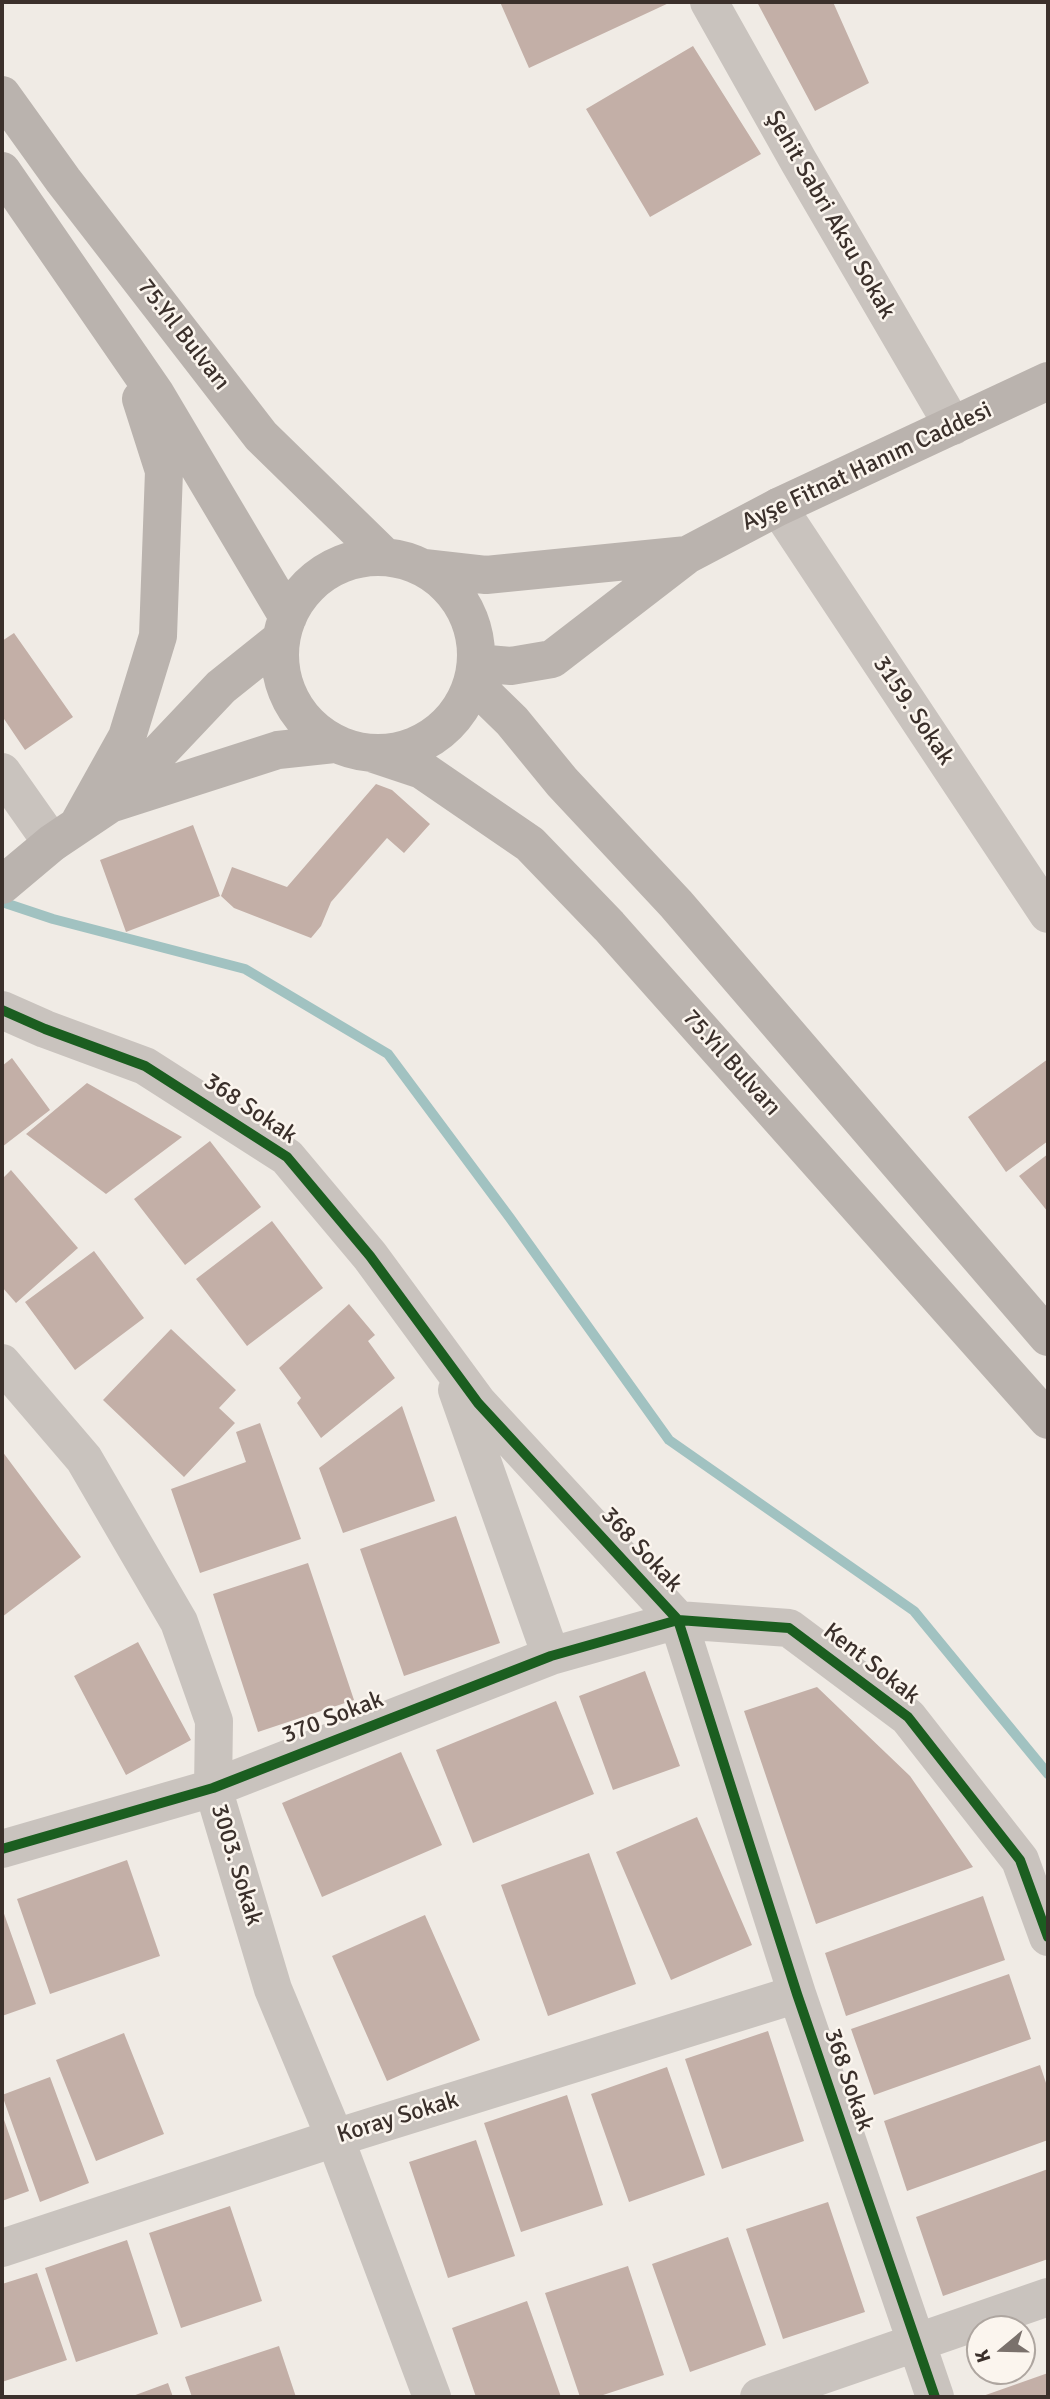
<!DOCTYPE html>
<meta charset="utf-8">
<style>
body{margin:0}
#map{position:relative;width:1050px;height:2399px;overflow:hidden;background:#f0ebe5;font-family:Signika,sans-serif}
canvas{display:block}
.frame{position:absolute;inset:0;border:4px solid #3b302b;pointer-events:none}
.north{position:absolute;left:966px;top:2315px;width:70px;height:70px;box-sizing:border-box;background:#fbf5ee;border:2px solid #aea6a0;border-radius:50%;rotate:251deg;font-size:19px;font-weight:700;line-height:28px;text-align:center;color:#3b302b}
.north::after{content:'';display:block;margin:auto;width:24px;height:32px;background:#7a716c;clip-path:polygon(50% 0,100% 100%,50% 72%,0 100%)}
</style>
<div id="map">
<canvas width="1050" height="2399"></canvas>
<div class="frame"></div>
<div class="north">K</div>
</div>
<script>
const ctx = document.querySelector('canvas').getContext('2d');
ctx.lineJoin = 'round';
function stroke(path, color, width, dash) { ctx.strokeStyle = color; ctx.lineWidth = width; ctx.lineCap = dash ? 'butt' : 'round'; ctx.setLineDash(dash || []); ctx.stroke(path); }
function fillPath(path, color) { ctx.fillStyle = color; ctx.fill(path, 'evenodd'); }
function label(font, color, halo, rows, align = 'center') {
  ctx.font = font + ' Signika,sans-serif'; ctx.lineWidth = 5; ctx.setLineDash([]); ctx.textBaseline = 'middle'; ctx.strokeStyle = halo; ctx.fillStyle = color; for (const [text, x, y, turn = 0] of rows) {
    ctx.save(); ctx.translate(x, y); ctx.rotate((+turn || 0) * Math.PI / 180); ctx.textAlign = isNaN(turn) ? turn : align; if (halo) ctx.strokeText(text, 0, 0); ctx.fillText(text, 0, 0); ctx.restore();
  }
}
stroke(new Path2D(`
 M 2,902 L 53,919 L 245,969 L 388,1054 L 510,1218 L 669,1440 L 914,1611 L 1048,1774`), '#a1c2c1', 10);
fillPath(new Path2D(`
 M 500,2 L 671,2 L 529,68 Z
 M 757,2 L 833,2 L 869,83 L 815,111 Z
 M 693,46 L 761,154 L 650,217 L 586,109 Z
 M 14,633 L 73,717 L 25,750 L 2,716 L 2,641 Z
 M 376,784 L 392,790 L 430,824 L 404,853 L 387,838 L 331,902 L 321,926 L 311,938 L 234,908 L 221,896 L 232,867 L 287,887 Z
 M 193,825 L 220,896 L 126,932 L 100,860 Z
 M 12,1058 L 50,1110 L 2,1147 L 2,1066 Z
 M 1048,1059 L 1048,1141 L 1006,1172 L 968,1117 Z
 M 87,1083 L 182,1137 L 106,1194 L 26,1134 Z
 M 210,1141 L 261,1207 L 185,1265 L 134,1199 Z
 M 1048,1154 L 1048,1212 L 1019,1176 Z
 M 11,1170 L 78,1248 L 16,1303 L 2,1287 L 2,1179 Z
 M 272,1221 L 323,1288 L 247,1346 L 196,1279 Z
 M 94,1251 L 144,1318 L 75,1370 L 25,1302 Z
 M 349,1304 L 375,1335 L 368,1341 L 395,1378 L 321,1438 L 297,1403 L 301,1398 L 279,1368 Z
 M 171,1329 L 236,1390 L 219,1408 L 235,1423 L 184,1477 L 103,1400 Z
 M 402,1406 L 435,1501 L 343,1533 L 319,1468 Z
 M 260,1423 L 301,1539 L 200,1573 L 171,1489 L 246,1462 L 236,1432 Z
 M 2,1451 L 81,1557 L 2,1617 Z
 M 456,1516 L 500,1643 L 404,1676 L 360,1549 Z
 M 308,1563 L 354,1700 L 258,1732 L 213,1594 Z
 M 138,1642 L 191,1740 L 126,1775 L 74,1676 Z
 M 645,1671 L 680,1766 L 613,1790 L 579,1696 Z
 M 817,1687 L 910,1776 L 973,1867 L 816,1924 L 744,1711 Z
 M 556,1701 L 594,1794 L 473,1843 L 436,1750 Z
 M 401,1752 L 442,1845 L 322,1897 L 282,1803 Z
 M 697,1817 L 752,1945 L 671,1980 L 616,1852 Z
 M 589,1853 L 636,1984 L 548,2016 L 501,1885 Z
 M 127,1860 L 160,1956 L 50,1994 L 17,1899 Z
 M 983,1896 L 1005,1960 L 846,2016 L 825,1953 Z
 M 2,1908 L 36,2004 L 2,2016 Z
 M 425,1915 L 480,2040 L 387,2081 L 332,1956 Z
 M 1009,1974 L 1031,2039 L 874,2095 L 851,2029 Z
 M 768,2031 L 804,2141 L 722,2169 L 685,2059 Z
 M 124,2033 L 164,2134 L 96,2161 L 56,2060 Z
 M 1040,2065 L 1048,2089 L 1048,2140 L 907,2191 L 884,2121 Z
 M 667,2067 L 705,2175 L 629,2202 L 591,2094 Z
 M 50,2077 L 89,2183 L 40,2202 L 2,2095 Z
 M 567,2095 L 603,2205 L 521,2232 L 484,2123 Z
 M 2,2114 L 29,2191 L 2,2201 Z
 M 476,2140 L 515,2256 L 448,2278 L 409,2162 Z
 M 1048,2169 L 1048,2259 L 943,2296 L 916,2217 Z
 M 828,2202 L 865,2312 L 783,2339 L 746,2229 Z
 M 230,2206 L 262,2301 L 181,2328 L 149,2233 Z
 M 728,2237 L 766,2345 L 690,2372 L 652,2264 Z
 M 127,2240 L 158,2334 L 76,2362 L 45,2268 Z
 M 628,2266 L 664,2375 L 597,2397 L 580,2397 L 545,2293 Z
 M 37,2273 L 67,2360 L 2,2382 L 2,2284 Z
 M 527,2301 L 561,2397 L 476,2397 L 452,2328 Z
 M 279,2346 L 296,2397 L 192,2397 L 185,2377 Z
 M 1048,2373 L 1048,2397 L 980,2397 Z
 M 168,2383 L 173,2397 L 130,2397 Z`), '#c3afa7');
stroke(new Path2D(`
 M 709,2 L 799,162 L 953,426
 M 778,507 L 1048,914
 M 2,772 L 52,843
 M 2,1010 L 45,1029 L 145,1066 L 287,1157 L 370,1256 L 478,1403 L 678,1620 L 797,1994 L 935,2397
 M 2,1363 L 84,1459 L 179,1622 L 214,1721 L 213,1788 L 273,1989 L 335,2138 L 432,2397
 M 457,1390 L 551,1656
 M 2,1849 L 213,1788 L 551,1656 L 678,1620 L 789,1628 L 908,1717 L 1020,1860 L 1048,1937
 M 2,2248 L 335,2138 L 797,1994
 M 759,2397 L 1048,2297`), '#c9c3be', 38);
stroke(new Path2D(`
 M 2,95 L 63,180 L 261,436 L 385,557
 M 2,171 L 155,393 L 288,617
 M280 655a98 98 0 1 1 196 0a98 98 0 1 1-196 0Z
 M 424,568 L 486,575 L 687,555
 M 476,663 L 511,666 L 552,659 L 687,555 L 778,507 L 1048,381
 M 473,683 L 512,721 L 562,782 L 676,904 L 1048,1337
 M 374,754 L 422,770 L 530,844 L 609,926 L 1048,1420
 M 114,800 L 221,687 L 281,639
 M 79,823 L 127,737 L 158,636 L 164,471 L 141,399
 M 2,885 L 52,843 L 110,804 L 278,750 L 334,744`), '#bab3ae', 38);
stroke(new Path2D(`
 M 2,1010 L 45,1029 L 145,1066 L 287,1157 L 370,1256 L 478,1403 L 678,1620 L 797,1994 L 935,2397
 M 2,1849 L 213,1788 L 551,1656 L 678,1620 L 789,1628 L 908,1717 L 1020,1860 L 1048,1937`), '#1b5e20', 10);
label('24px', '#3b302b', '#fbf5ee', [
 ["Şehit Sabri Aksu Sokak",830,215,60],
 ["75.Yıl Bulvarı",183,335,52],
 ["Ayşe Fitnat Hanım Caddesi",867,467,-25],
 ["3159. Sokak",913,711,56],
 ["75.Yıl Bulvarı",731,1063,48],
 ["368 Sokak",250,1109,34],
 ["368 Sokak",641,1550,47],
 ["Kent Sokak",871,1664,38],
 ["370 Sokak",333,1718,-21],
 ["3003. Sokak",236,1865,73],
 ["368 Sokak",848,2080,71],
 ["Koray Sokak",398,2118,-17]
]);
</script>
